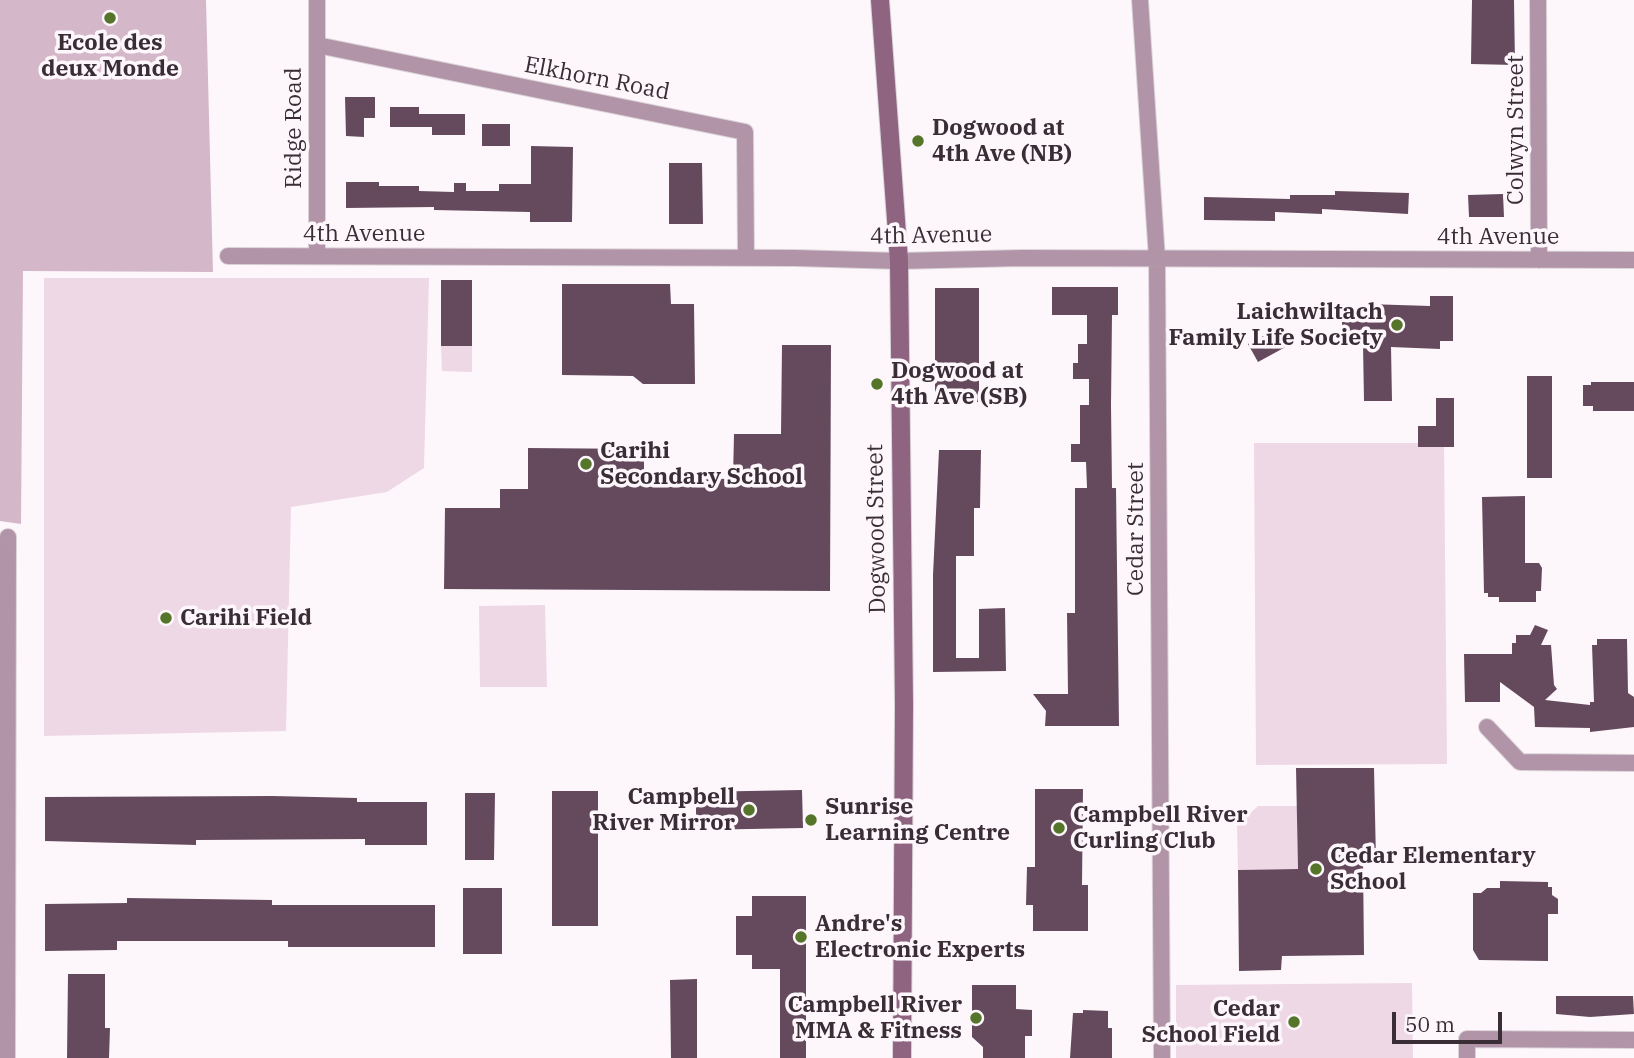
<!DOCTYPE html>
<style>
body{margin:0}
#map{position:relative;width:1634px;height:1058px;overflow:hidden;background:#fdf7fb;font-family:"IBM Plex Serif",serif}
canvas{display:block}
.scale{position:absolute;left:1392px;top:1012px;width:110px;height:32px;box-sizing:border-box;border:4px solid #3a2d36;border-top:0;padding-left:9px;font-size:21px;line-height:24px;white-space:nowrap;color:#3a2d36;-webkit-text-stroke:5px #fdf7fb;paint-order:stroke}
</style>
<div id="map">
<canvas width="1634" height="1058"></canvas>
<div class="scale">50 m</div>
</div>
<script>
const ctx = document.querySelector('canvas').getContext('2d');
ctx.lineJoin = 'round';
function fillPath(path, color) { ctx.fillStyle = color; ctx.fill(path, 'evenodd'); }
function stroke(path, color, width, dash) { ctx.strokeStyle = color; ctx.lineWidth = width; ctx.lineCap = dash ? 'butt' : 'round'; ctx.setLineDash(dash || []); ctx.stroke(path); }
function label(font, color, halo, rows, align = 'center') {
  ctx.font = font + ' "IBM Plex Serif",serif'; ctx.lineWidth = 7; ctx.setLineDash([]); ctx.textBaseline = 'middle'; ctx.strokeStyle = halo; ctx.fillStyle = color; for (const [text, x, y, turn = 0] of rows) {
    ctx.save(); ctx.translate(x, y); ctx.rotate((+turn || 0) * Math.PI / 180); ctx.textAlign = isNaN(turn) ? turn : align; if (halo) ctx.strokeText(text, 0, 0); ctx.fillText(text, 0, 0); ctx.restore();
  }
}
fillPath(new Path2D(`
 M 44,278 L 429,278 L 424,468 L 387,492 L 291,507 L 286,731 L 44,736 Z
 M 441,346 L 472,346 L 472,372 L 442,371 Z
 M 1254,443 L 1444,443 L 1447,764 L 1256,765 Z
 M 545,605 L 547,687 L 480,687 L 479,606 Z
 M 1258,806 L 1297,806 L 1298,869 L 1238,870 L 1237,825 Z
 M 1412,983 L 1413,1058 L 1176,1058 L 1176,985 Z`), '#eed8e6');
fillPath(new Path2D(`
 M 0,0 L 206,0 L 213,272 L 23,271 L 21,524 L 0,521 Z`), '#d4b8ca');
fillPath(new Path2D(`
 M 1472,0 L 1514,0 L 1515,65 L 1471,64 Z
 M 345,97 L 375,97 L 375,118 L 364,118 L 364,137 L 346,136 Z
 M 390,107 L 419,107 L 419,114 L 465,114 L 465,135 L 432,135 L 432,127 L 390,127 Z
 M 482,124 L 510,124 L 510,146 L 482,146 Z
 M 531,146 L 573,147 L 572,222 L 530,222 L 530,212 L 434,210 L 434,207 L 346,208 L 346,182 L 379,182 L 379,186 L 419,186 L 419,191 L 454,192 L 454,183 L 466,183 L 466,191 L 499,191 L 499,184 L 531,184 Z
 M 669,163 L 702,163 L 703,224 L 669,224 Z
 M 1335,191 L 1409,193 L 1408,214 L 1322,209 L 1322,214 L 1275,212 L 1275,221 L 1204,220 L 1204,197 L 1290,199 L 1290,195 L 1335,195 Z
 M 1503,194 L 1504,217 L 1469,217 L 1468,195 Z
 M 441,280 L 472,280 L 472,346 L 441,346 Z
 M 562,284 L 670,284 L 671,304 L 694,304 L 695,384 L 643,384 L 633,376 L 562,375 Z
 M 1052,287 L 1118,287 L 1118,315 L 1112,315 L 1111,405 L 1112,488 L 1116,488 L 1119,726 L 1045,726 L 1046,711 L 1033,694 L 1068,694 L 1067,613 L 1075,613 L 1075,488 L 1087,488 L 1086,462 L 1071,462 L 1071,444 L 1080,444 L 1080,405 L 1089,405 L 1089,379 L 1073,379 L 1073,363 L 1078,363 L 1078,344 L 1087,344 L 1087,315 L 1052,315 Z
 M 935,288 L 979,288 L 979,402 L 935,402 Z
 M 1430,296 L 1453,296 L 1453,341 L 1440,341 L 1440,349 L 1391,347 L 1392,401 L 1364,401 L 1363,344 L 1342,344 L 1342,309 L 1367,309 L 1367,304 L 1430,306 Z
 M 1282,326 L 1291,344 L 1258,362 L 1248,344 Z
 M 782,345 L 831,345 L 830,591 L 444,589 L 445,508 L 500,508 L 500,489 L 528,489 L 528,448 L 644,449 L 644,478 L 733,479 L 734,434 L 781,434 Z
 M 1527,376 L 1552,376 L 1552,478 L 1527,478 Z
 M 1591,382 L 1634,382 L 1634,411 L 1593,411 L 1593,406 L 1583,406 L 1583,385 L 1591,385 Z
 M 1436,398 L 1454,398 L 1454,447 L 1418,447 L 1418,426 L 1436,426 Z
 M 939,450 L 981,450 L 980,508 L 974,508 L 974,556 L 956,556 L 956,658 L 979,658 L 979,609 L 1005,608 L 1006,671 L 933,672 L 933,575 Z
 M 1525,496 L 1525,563 L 1539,563 L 1542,568 L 1541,591 L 1536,591 L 1536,602 L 1499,602 L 1499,597 L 1488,597 L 1488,593 L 1484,593 L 1482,497 Z
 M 1535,625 L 1548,630 L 1541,645 L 1551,645 L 1554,685 L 1557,689 L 1545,700 L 1590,705 L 1590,702 L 1594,702 L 1592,645 L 1597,645 L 1597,639 L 1627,639 L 1628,693 L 1634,697 L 1634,727 L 1590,732 L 1590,728 L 1535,727 L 1534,707 L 1500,682 L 1500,702 L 1465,702 L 1464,654 L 1512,654 L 1512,643 L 1516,643 L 1516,635 L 1530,635 Z
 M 1296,768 L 1374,768 L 1376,861 L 1363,860 L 1364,955 L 1282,956 L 1281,970 L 1239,971 L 1238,870 L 1298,869 Z
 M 1035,789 L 1083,789 L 1082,885 L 1088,885 L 1088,931 L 1033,931 L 1033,905 L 1026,905 L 1027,867 L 1035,867 Z
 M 802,790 L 803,828 L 696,830 L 696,792 Z
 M 552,791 L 598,791 L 598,926 L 552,926 Z
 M 465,793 L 495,793 L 494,860 L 465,860 Z
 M 273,796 L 357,798 L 357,802 L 427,802 L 427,845 L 365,845 L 365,839 L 196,840 L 196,845 L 45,841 L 45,797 Z
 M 1500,881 L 1548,882 L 1548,887 L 1552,887 L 1552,895 L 1558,899 L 1558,914 L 1548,914 L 1548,961 L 1479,960 L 1473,950 L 1473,893 L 1481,893 L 1487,888 L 1500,888 Z
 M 463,888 L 502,888 L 502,954 L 463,954 Z
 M 752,896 L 806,896 L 806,1058 L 780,1058 L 780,969 L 752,969 L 752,955 L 736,955 L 736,916 L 752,916 Z
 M 127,898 L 272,900 L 272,905 L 435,905 L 435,947 L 288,947 L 288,941 L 117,941 L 117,950 L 45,951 L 45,904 L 127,903 Z
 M 68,974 L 105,974 L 105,1028 L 110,1028 L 109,1058 L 67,1058 Z
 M 697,979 L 697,1058 L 671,1058 L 670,980 Z
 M 972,985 L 1016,985 L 1016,1009 L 1032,1010 L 1032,1036 L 1025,1036 L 1025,1058 L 983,1058 L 983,1047 L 972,1037 Z
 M 1556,996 L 1633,996 L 1634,1014 L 1590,1017 L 1556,1014 Z
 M 1083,1010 L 1108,1011 L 1108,1028 L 1112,1028 L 1112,1058 L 1070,1058 L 1073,1013 L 1083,1013 Z`), '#654a5d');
const street = new Path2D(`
 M 317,0 L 317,256
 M 1140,0 L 1157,259 L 1162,1058
 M 1538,0 L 1539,260
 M 317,45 L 745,132 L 746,258
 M 228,256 L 795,258 L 899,261 L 1022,258 L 1634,260
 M 1487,727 L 1520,762 L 1634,763
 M 7,1058 L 8,537
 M 1467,1058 L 1467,1039 L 1634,1040`);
const secondary = new Path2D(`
 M 880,0 L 899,261 L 904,704 L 902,1058`);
stroke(street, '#dad3d8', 18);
stroke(secondary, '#dad3d8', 20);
stroke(street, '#b294a8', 16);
stroke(secondary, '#8e6481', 18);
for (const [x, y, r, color] of [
 [110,18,7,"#55752b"],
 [918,141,7,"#55752b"],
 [1397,325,7,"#55752b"],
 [877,384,7,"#55752b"],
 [586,464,7,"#55752b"],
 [166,618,7,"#55752b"],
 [749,810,7,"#55752b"],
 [811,820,7,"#55752b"],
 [1059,828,7,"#55752b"],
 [1316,869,7,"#55752b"],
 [801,937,7,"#55752b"],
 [976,1018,7,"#55752b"],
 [1294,1022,7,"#55752b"]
]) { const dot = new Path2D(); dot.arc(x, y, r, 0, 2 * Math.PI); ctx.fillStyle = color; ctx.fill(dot); stroke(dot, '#fdf7fb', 2.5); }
label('bold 23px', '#3a2d36', '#fdf7fb', [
 ["Ecole des",110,43,"center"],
 ["deux Monde",110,69,"center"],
 ["Dogwood at",932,128],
 ["4th Ave (NB)",932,154],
 ["Laichwiltach",1383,312,"right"],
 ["Family Life Society",1383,338,"right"],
 ["Dogwood at",891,371],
 ["4th Ave (SB)",891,397],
 ["Carihi",600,451],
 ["Secondary School",600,477],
 ["Carihi Field",180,618],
 ["Campbell",735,797,"right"],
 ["River Mirror",735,823,"right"],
 ["Sunrise",825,807],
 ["Learning Centre",825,833],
 ["Campbell River",1073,815],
 ["Curling Club",1073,841],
 ["Cedar Elementary",1330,856],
 ["School",1330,882],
 ["Andre's",815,924],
 ["Electronic Experts",815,950],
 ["Campbell River",962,1005,"right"],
 ["MMA & Fitness",962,1031,"right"],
 ["Cedar",1280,1009,"right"],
 ["School Field",1280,1035,"right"]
], 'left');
label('23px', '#3a2d36', '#fdf7fb', [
 ["Elkhorn Road",597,79,11],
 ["Ridge Road",294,128,-90],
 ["Colwyn Street",1516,130,-90],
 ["4th Avenue",364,234],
 ["4th Avenue",931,236,-1],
 ["4th Avenue",1498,237],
 ["Dogwood Street",877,529,-91],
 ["Cedar Street",1136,529,-90]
]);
</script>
